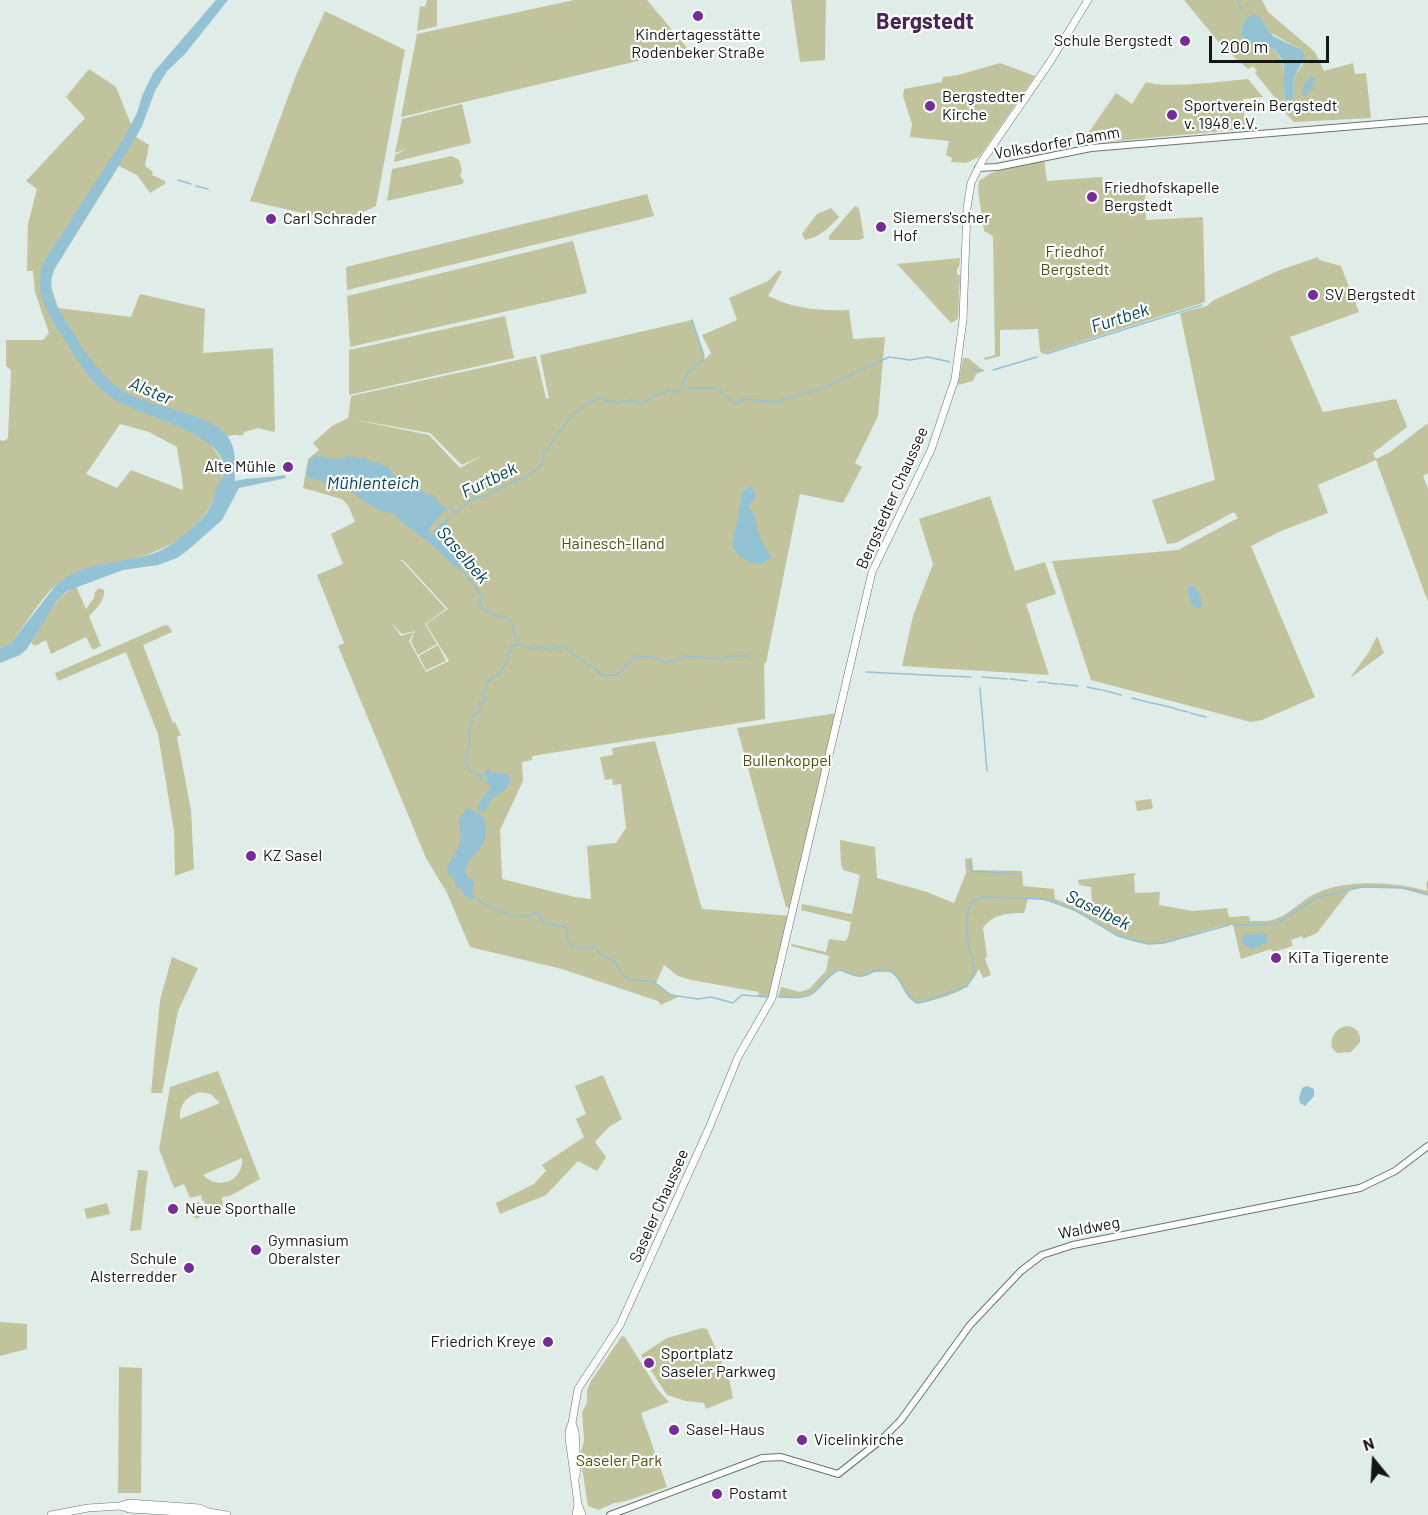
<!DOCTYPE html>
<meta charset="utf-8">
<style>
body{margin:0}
#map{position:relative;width:1428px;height:1515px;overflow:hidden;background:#dfece7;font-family:Barlow,sans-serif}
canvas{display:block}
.north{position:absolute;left:1344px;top:1431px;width:60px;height:60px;-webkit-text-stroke:4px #fff;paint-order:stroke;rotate:342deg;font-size:16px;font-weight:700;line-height:24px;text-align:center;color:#131715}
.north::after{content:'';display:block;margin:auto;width:21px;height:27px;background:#131715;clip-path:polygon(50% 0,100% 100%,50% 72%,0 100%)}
.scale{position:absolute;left:1209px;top:36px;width:120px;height:27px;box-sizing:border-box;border:3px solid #131715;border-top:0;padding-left:8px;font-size:18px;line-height:21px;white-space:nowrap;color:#131715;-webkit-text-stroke:4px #fff;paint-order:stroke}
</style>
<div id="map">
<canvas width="1428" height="1515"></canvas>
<div class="north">N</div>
<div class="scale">200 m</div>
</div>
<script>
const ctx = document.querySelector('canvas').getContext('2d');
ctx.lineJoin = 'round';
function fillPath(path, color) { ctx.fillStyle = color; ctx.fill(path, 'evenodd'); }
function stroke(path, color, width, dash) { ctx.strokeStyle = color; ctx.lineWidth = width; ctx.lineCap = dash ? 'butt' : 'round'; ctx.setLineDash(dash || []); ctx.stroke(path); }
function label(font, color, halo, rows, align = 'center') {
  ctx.font = font + ' Barlow,sans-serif'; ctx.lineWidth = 4.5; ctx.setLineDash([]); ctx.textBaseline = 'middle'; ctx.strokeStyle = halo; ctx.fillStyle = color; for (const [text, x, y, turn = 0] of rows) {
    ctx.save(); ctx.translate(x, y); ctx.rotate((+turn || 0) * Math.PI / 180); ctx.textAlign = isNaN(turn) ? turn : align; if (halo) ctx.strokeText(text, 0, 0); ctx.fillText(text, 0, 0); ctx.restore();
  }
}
fillPath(new Path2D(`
 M 427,0 L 437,0 L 437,26 L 417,31 L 420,6 L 425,7 Z
 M 574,0 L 647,0 L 688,49 L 401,117 L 417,34 Z
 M 791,0 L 826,0 L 825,60 L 800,62 Z
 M 1184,0 L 1262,0 L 1268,12 L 1315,52 L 1324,71 L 1353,63 L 1355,74 L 1366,73 L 1371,118 L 1294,122 L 1275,102 L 1277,100 L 1255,73 L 1257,71 L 1253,66 L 1248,69 L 1221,45 ZM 1242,29 L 1269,32 L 1302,50 L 1303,64 L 1294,76 L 1293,96 L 1284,95 C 1284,69 1288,51 1258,43 C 1251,41 1246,41 1241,35 Z
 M 325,11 L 405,50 L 376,206 L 342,222 L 250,201 L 296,75 Z
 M 1000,63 L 1035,76 L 979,157 L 966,163 L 951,162 L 952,158 L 946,155 L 949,141 L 910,137 L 912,124 L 903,96 L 904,89 L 942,82 L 943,77 L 958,75 Z
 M 89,69 L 116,87 L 136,137 L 149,145 L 145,166 L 153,172 L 152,175 L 165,181 L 165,184 L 150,193 L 137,175 L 119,166 L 51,274 L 50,283 L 58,308 L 131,317 L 140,294 L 205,309 L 203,353 L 273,348 L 275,430 L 274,432 L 258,428 L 244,432 L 243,435 C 238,436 234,434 229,436 C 223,437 217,443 212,447 C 226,463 225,468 218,488 C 198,549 140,556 86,574 C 77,578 65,580 56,585 C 47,590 20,632 11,643 L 0,648 L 0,440 L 4,441 L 8,438 L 11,370 L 6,366 L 6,340 L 43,340 L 49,333 L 35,292 L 33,271 L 27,271 L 28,224 L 37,189 L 26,181 L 85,118 L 66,97 ZM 120,424 L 149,432 L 177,447 C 178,459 184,481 183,490 L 131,470 L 117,488 L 86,474 Z
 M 1248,79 L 1263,97 L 1243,99 L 1245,129 L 1095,143 L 1089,136 L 1089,132 L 1116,93 L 1132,104 L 1146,82 C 1163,89 1227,81 1248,79 Z
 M 462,104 L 471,143 L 394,162 L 395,155 L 408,148 L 395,153 L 402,119 Z
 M 452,156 L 459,160 L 462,171 L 460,175 L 464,182 L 462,184 L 387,201 L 392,169 Z
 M 1044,160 L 1047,181 L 1102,177 L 1103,189 L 1145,186 L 1146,220 L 1203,217 L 1205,302 L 1043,354 L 1040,351 L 1038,329 L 1000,330 L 1000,356 L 985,360 L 984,358 L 995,355 L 993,236 L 984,231 L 978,190 L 979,181 L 991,173 Z
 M 647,194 L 654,216 L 347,290 L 346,267 Z
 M 855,206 L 859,208 L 864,238 L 859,240 L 829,240 L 829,236 Z
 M 831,208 L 839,217 C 829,228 820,237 805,240 L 802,234 L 817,214 Z
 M 573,241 L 587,293 L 350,347 L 347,296 Z
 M 1318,257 L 1319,260 L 1341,266 L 1359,312 L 1290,337 L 1323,412 L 1396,399 L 1407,427 L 1373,453 L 1376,459 L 1390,452 L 1428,423 L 1428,473 L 1423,476 L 1428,489 L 1428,602 L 1376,460 L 1318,485 L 1328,513 L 1281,531 L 1251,546 L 1315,697 L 1262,720 L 1251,722 L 1091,680 L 1052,561 L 1178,550 L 1238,518 L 1234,512 L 1176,543 L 1167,544 L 1152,500 L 1215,480 L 1180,313 L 1207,306 L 1214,300 L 1280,270 Z
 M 960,258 L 959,267 L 957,268 L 957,275 L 960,275 L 958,319 L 951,323 L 897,264 Z
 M 779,270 L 782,272 L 768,296 C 795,309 819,311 849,310 L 853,339 L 885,337 L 878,416 L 855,463 L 862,467 L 843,503 L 800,494 L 766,663 L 764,663 L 765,719 L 532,756 L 532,760 L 522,762 L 523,781 L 500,830 L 502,879 L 575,897 L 591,899 L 587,846 L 616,843 L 626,828 L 621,784 L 613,785 L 612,779 L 605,780 L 600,757 L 613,755 L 612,748 L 655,741 L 702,909 L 792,916 L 770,997 L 758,996 L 759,992 L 691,980 L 678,976 L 664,965 L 656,983 L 670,994 L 680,996 L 661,1005 L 658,1001 L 562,969 L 470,947 L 447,893 L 426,858 L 338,646 L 344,643 L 317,575 L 343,564 L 331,534 L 355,522 L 349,507 L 342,499 L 303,488 L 308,459 L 319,450 L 313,443 L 332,426 L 348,418 L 351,396 L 536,356 L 546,398 L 549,399 L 540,355 L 692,320 L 704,354 L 703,358 L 705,359 L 711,353 L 702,335 L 737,320 L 729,298 L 768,281 ZM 351,419 L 430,433 L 462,465 L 483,455 L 460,468 L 429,435 ZM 403,560 L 448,609 L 426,624 L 449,661 L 426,672 L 409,641 L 414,632 L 401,636 L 391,623 L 402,634 L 415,631 L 411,641 L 418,655 L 437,644 L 425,624 L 446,609 L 402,561 L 399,561 Z
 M 505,316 L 514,358 L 349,395 L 349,350 Z
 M 963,358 L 968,358 L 984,371 L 976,374 L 973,381 L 958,385 Z
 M 990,496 L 1015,571 L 1045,562 L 1056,594 L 1026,604 L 1049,675 L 902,666 L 913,616 L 933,564 L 919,519 Z
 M 76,586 L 86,609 L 94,598 L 95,592 L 99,588 L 104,590 C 105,601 96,609 89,616 L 101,646 L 93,650 L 86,637 L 51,654 L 46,640 L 35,646 L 31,643 C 42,623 55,597 76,586 Z
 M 165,625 L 169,626 L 172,632 L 143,645 L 173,723 L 175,722 L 181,735 L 177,737 L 191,810 L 194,869 L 175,876 L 174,831 L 158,734 L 126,652 L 58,681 L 55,673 Z
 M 1377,636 L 1384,653 L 1350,678 L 1369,652 Z
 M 438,645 L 446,661 L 426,670 L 419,656 Z
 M 838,713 L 793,909 L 786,907 L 737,728 Z
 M 1151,799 L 1153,807 L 1151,809 L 1137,811 L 1135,801 Z
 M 840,840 L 875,847 L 877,878 L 927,892 L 954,903 L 966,873 L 965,859 L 972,858 L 973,870 L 1022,871 L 1023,886 L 1054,889 L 1055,899 L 1081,909 L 1093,917 L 1091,887 L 1079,885 L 1078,880 L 1136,873 L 1134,877 L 1135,893 L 1160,892 L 1159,905 L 1193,911 L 1227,908 L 1229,917 L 1249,916 L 1250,921 C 1260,921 1270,922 1278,918 C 1292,912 1303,899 1317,893 C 1347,879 1396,882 1427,891 L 1426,882 L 1428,882 L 1428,895 L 1398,888 L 1364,887 L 1350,890 L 1317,933 L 1303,939 L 1302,936 L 1291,940 L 1293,946 L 1273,952 L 1271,949 L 1241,959 L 1233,925 C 1205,926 1174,946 1148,944 C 1103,940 1077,898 1028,899 L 1024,913 C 1008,913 993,914 983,928 L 987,956 L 985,959 L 991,975 L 983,978 L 979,969 C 976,974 972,981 968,985 C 959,994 930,1002 917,1003 L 909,998 L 897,977 L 891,972 L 873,972 L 860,977 L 839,970 C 827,975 823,986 813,993 C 804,999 789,997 778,997 L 781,987 L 800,992 L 809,989 L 826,971 L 829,956 L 791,946 L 792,944 L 826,952 L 829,939 L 845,941 L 848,937 L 851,922 L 801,910 L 802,904 L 852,914 L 860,875 L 843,870 L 841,864 Z
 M 172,957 L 198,968 L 178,1011 L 162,1093 L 151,1093 L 160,1000 Z
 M 1347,1026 C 1356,1027 1361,1033 1360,1042 L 1351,1052 L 1337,1053 L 1332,1048 C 1330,1037 1335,1028 1347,1026 Z
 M 218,1071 L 260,1179 L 230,1196 L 222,1197 L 223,1206 L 206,1209 L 204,1201 L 202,1201 L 201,1195 L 190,1198 L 184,1184 L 174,1188 L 159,1149 L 170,1087 ZM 201,1092 L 211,1094 L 220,1103 L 180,1119 C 179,1104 187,1095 201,1092 ZM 242,1158 C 244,1181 218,1191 203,1175 Z
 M 603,1075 L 622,1119 L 609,1127 L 595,1142 L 606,1157 L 597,1171 L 578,1161 L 546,1195 L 500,1214 L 496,1203 L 534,1184 L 546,1171 L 542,1165 L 584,1137 L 576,1119 L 586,1114 L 575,1086 Z
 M 138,1170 L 148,1171 L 141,1230 L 130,1231 Z
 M 199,1202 L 201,1215 L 198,1219 L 192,1216 L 190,1203 Z
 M 107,1203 L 110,1214 L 87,1219 L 84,1209 Z
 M 0,1322 L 27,1324 L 27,1349 L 0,1356 Z
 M 702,1328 L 707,1329 L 729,1378 L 733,1398 L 706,1409 L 704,1403 L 686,1401 L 667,1395 L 641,1355 L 667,1338 Z
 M 622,1336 L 625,1337 L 658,1390 L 669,1402 L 641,1413 L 667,1487 L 626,1501 L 614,1503 L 599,1510 L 588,1506 L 580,1455 L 584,1441 L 582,1412 L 587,1403 L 587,1391 L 591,1381 Z
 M 119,1367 L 142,1368 L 141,1493 L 118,1493 Z`), '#c0c39c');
fillPath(new Path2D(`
 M 216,0 L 228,0 L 185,54 L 167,71 L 155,91 L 142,126 L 136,137 L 57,265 C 45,284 54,302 65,320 C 83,348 100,380 131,395 C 153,406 212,416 225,433 C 238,448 234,464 235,481 C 251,477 268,478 285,475 L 286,478 L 239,488 L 222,520 L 188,550 L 177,558 L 158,565 L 123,570 L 67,591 L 56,602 L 27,649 L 20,655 L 0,663 L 0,648 L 11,643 L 55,586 C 84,559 124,565 157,552 C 169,547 181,537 191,529 C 203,519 212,509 215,493 C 216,484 225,476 224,467 C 221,431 136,415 112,398 C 86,379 73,352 56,326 C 43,305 35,287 43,263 L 124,138 L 137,113 L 142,96 L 153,73 Z
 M 1253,14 L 1259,17 L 1273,36 L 1302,50 L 1305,58 L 1294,76 L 1293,96 L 1291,100 L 1286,99 C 1280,86 1288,71 1281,58 C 1270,39 1252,49 1241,35 C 1242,26 1244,17 1253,14 Z
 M 1310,76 L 1313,77 L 1315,79 L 1312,87 L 1316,89 L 1310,89 L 1305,97 L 1302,95 L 1303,88 Z
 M 316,456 L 341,459 L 348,456 L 362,458 L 365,457 L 368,460 C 379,464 388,463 394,476 L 397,477 L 402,475 C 415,479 417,488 428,495 L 432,494 L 440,504 L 447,508 L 431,526 L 429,532 L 430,535 L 433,534 L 434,530 L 448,518 L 448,522 L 438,534 L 443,540 L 447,538 L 450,533 L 451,535 L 444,542 C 448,549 457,553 463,559 L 460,567 L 455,567 L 430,543 L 403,523 L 393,513 C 374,512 360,496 343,487 C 332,482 318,482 306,476 L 309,460 Z
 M 752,487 L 755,491 L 756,497 L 748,506 C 757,516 755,520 758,532 C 759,537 769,552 772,558 L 761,564 L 752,563 L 739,556 L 733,547 L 732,541 L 737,524 L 742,493 L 745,489 Z
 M 1190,584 L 1199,592 L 1202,605 L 1200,608 L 1193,606 C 1189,600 1185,591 1190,584 Z
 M 488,769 L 492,772 L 508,774 L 510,781 L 505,790 L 492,799 L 484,813 L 477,808 L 483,797 L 491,789 L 484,773 Z
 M 468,808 L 483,816 C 486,824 487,837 483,844 C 478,853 460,864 468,877 C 470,879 473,881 475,883 L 472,889 L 474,898 L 471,900 L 463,894 L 463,890 L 456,887 L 455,879 L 448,874 C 446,861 454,858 458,848 C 466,831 450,823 468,808 Z
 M 1262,932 L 1267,935 L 1268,943 L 1261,945 L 1254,949 C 1248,949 1244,945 1242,939 L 1245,934 L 1253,935 Z
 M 1307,1086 L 1314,1089 L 1314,1096 L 1305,1106 L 1300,1103 L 1299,1098 L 1302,1088 Z`), '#94c2d5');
stroke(new Path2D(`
 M 1237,0 L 1242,10
 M 178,180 L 191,184
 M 196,186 L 208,189
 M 1046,354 L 1202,305
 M 974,370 L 983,370
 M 993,370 L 1037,357
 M 828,386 L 889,357 L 910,360 L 928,357 L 950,362
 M 689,388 L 716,388 L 735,403 L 745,399 L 776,402 L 826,387
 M 446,507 L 450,506 L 454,512 L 458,512 C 465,502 475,495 487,496 C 503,483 528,480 540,466 C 542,463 543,456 545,453 C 559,431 575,404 601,398 L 608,402 L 614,400 L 618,403 L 631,400 L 637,403 L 646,402 L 654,395 L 666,393 L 667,390 L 675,392 L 681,390 L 687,373 L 702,360 L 704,356 L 692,320
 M 459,566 L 483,597 L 479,605 C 489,612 495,618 507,617 L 511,621 L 518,644 L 512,646 L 511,652 L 507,653 L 508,659 L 499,674 L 486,682 L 486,690 L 481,694 L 486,699 L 486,702 L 478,704 L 481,711 L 475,713 L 469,729 L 470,745 L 465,760 L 470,771 L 479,774 L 484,782 L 489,783
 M 519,645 L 533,649 L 542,647 L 550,650 L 565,645 C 570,654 586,665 595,668 C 601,677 607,676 617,675 L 635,656 L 651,657 L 665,662 L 678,660 L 685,656 L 721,659 L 731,656 L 747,656
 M 866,672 L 945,676
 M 946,676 L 971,677
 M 982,677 L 1007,679
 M 1010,679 L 1027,681
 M 1038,682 L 1046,682
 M 1048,683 L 1058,684
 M 1060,684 L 1078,686
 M 1087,687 L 1101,690
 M 980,688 L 987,771
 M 1103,690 L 1121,695
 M 1132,698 L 1151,703
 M 1152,703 L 1174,708
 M 1175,709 L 1188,712
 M 1190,713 L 1206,717
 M 970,863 L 972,871 L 1015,874
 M 474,898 C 493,909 514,922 537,913 L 544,923 L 566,927 C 567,930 567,933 567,937 C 568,951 587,950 596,946 L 600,954 L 616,962 L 622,974 L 630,980 L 653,981 L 671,995 L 698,999 L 711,997 L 733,1003 L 742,995 L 767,997
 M 1234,925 L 1276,924 L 1318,897 L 1362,887 L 1403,888 L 1428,895
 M 778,997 C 788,997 804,1000 813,993 C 823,986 827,975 839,970 C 847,971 854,978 862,976 C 873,974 884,961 897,977 C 904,986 906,997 917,1003 L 927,1001 L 967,986 L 975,973 C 971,951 959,919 974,900 L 985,897 L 1044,899 L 1077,911 L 1118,936 L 1148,944 L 1164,943 L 1229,925`), '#94c2d5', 1.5);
const secondary = new Path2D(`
 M 978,168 L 997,167 L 1091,148 L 1428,120
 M 610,1515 L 762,1458 L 781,1457 L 838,1474 L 881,1440 L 901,1420 L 970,1325 L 1021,1271 L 1042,1255 L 1073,1245 L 1360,1188 L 1395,1171 L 1428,1146`);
const primary = new Path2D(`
 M 572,1423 L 569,1431 L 569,1438 L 578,1504 L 576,1515
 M 575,1479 L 577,1469 L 575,1431 L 572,1423 L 578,1389 L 620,1325 L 709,1128 L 738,1057 L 772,998 L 872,572 L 931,450 L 955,379 L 963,320 L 967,208 L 971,183 L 982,161 L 1050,62 L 1088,0
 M 578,1504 L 582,1515
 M 120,1506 L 129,1509 L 199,1513 L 208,1512
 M 51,1515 L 88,1508 L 120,1506 L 129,1503 L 200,1508 L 208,1512 L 227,1515`);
stroke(secondary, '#69746f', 8);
stroke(primary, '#69746f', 8);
stroke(secondary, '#fff', 6);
stroke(primary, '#fff', 7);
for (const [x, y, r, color] of [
 [698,16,6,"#772a9b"],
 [1185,41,6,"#772a9b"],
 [930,106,6,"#772a9b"],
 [1172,115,6,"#772a9b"],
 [1092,197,6,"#772a9b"],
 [271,219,6,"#772a9b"],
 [881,227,6,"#772a9b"],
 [1313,295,6,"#772a9b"],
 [288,467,6,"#772a9b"],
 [251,856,6,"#772a9b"],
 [1276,958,6,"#772a9b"],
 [173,1209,6,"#772a9b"],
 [256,1250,6,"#772a9b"],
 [189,1268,6,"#772a9b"],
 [548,1342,6,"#772a9b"],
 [649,1363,6,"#772a9b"],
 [674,1430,6,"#772a9b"],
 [802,1440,6,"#772a9b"],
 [717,1494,6,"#772a9b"]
]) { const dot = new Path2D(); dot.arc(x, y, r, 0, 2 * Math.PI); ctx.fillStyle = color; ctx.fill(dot); stroke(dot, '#fff', 2); }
label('16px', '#131715', '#fff', [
 ["Kindertagesstätte",698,35,"center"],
 ["Rodenbeker Straße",698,53,"center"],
 ["Schule Bergstedt",1173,41,"right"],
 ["Bergstedter",942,97],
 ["Kirche",942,115],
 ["Sportverein Bergstedt",1184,106],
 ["v. 1948 e.V.",1184,124],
 ["Friedhofskapelle",1104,188],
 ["Bergstedt",1104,206],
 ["Siemers'scher",893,218],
 ["Hof",893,236],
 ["Carl Schrader",283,219],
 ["SV Bergstedt",1325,295],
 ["Alte Mühle",276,467,"right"],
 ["KZ Sasel",263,856],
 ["KiTa Tigerente",1288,958],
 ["Neue Sporthalle",185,1209],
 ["Gymnasium",268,1241],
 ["Oberalster",268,1259],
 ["Schule",177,1259,"right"],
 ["Alsterredder",177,1277,"right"],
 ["Friedrich Kreye",536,1342,"right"],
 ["Sportplatz",661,1354],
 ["Saseler Parkweg",661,1372],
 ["Sasel-Haus",686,1430],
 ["Vicelinkirche",814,1440],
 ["Postamt",729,1494]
], 'left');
label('16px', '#131715', '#fff', [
 ["Volksdorfer Damm",1057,143,-10],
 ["Bergstedter Chaussee",892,498,-66],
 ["Saseler Chaussee",659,1206,-66],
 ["Waldweg",1089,1228,-11]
]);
label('16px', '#4f510c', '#fff', [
 ["Friedhof",1075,252],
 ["Bergstedt",1075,270],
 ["Hainesch-Iland",613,544],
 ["Bullenkoppel",787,761],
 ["Saseler Park",619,1461]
]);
label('italic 18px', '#014459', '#fff', [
 ["Furtbek",1120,318,-18],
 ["Alster",151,391,23],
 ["Furtbek",489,480,-26],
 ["Mühlenteich",373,483],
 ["Saselbek",463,555,49],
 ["Saselbek",1098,910,26]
]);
label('bold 22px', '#48245b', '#fff', [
 ["Bergstedt",925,22]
]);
</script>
